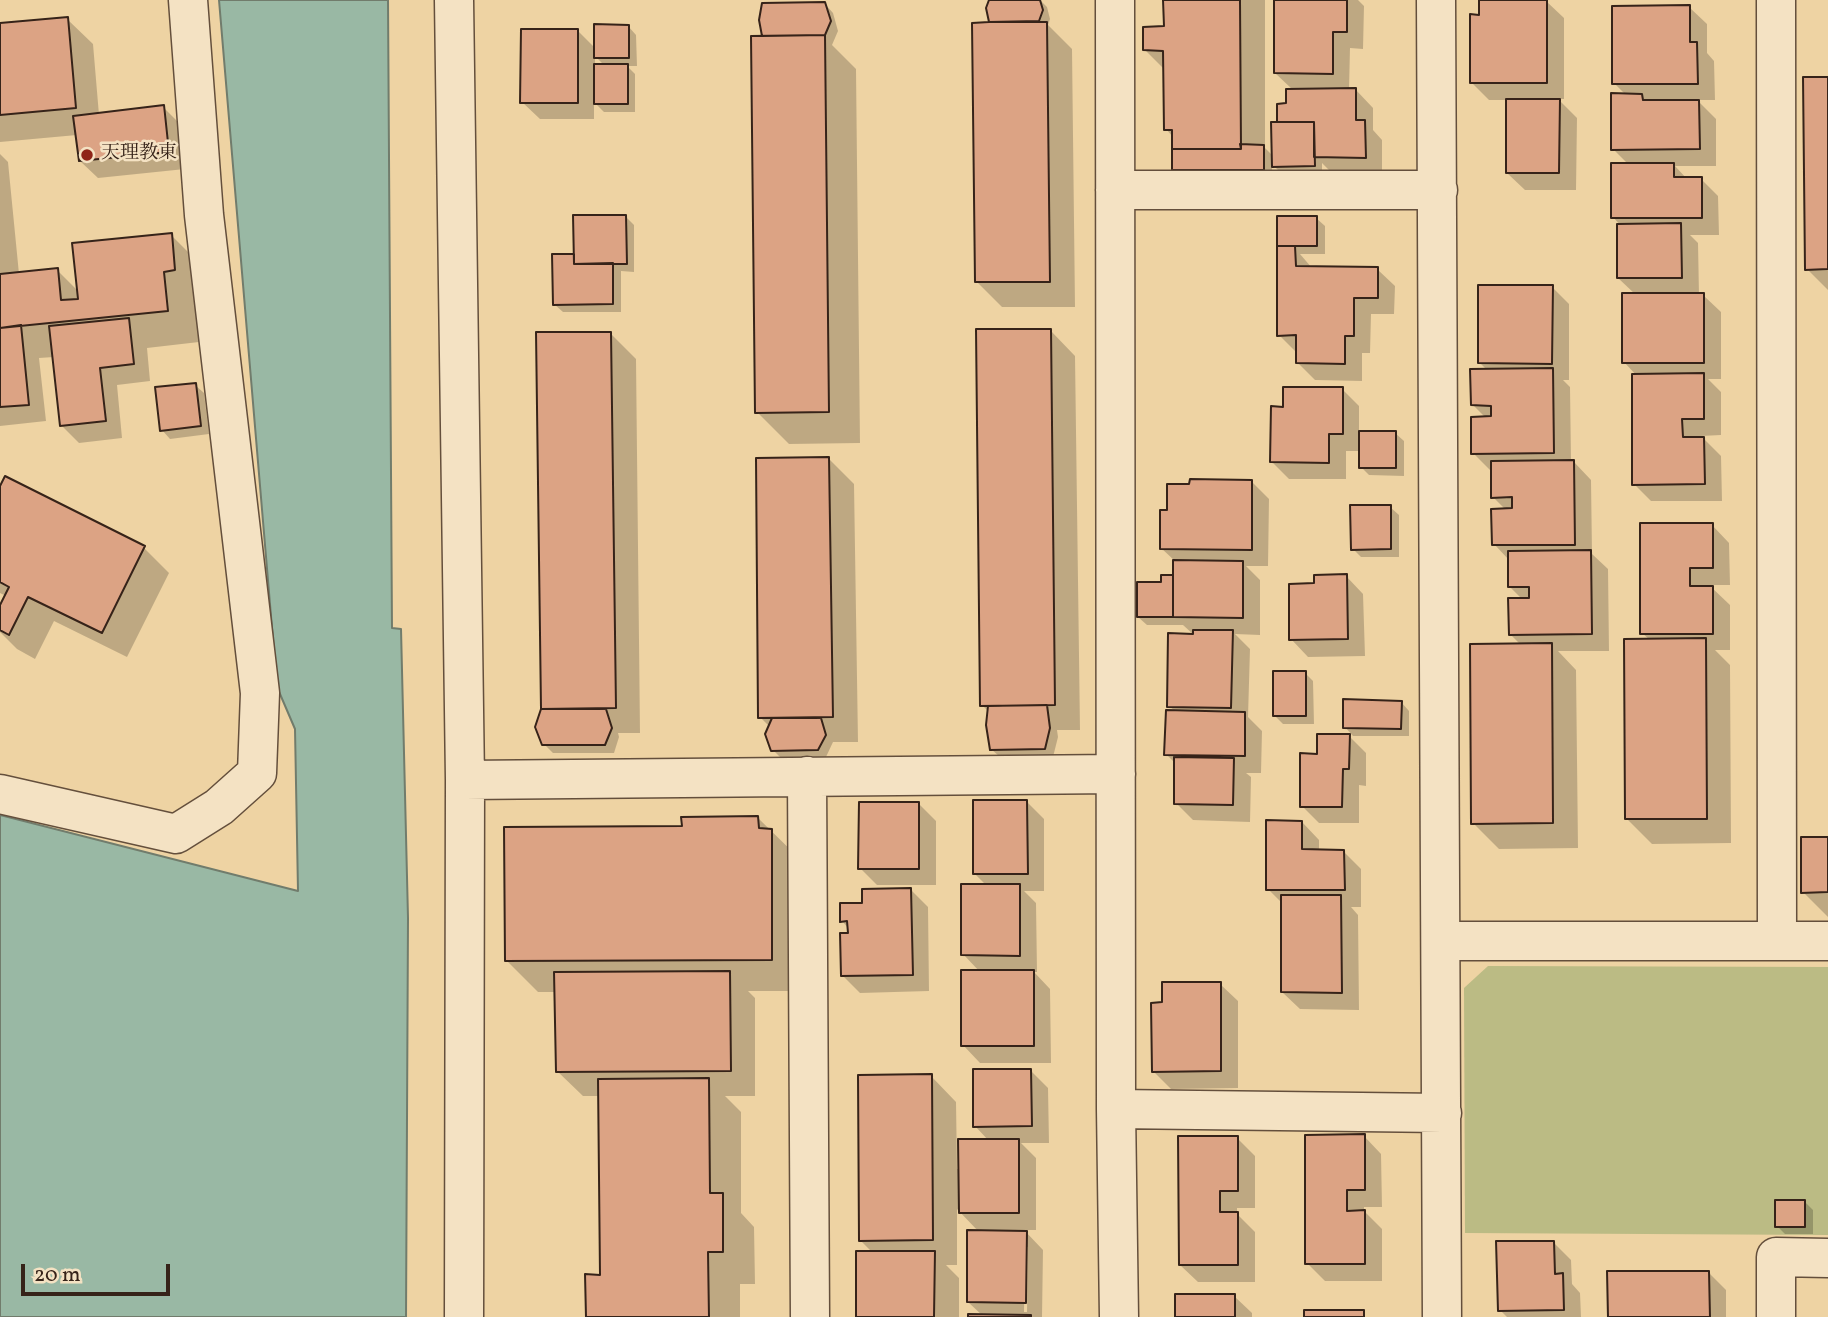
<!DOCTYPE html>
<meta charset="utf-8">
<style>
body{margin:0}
#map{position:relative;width:1828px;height:1317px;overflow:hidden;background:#eed3a3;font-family:Vollkorn,serif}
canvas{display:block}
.scale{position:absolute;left:21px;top:1264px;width:149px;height:32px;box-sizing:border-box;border:4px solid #362319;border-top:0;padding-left:9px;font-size:21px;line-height:24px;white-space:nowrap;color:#362319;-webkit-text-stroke:5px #f4e2c3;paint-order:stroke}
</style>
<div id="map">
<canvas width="1828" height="1317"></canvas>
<div class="scale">20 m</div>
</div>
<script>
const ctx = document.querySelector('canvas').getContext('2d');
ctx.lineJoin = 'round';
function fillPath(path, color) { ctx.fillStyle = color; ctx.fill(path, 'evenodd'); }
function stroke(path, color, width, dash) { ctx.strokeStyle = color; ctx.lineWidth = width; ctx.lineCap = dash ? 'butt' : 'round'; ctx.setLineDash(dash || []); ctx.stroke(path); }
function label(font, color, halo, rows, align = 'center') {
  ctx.font = font + ' Vollkorn,"Noto Serif JP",serif'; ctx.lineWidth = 5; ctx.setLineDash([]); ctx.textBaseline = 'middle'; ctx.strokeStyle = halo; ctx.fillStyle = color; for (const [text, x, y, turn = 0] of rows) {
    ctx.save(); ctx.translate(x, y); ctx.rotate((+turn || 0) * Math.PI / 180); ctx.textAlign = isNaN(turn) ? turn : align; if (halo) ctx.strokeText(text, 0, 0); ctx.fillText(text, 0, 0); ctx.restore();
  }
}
fillPath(new Path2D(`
 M 1488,966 L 1828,967 L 1828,1235 L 1465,1233 L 1464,988 Z`), '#bbbb84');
const water = new Path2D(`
 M 219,0 L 388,0 L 392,628 L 401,629 L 408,918 L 406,1317 L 0,1317 L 0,815 L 298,891 L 295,729 L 277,687 Z`);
fillPath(water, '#99b8a4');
stroke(water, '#717c6c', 2);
fillPath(new Path2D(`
 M 991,0 L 1040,0 L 1047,7 L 1050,19 L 1048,25 L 1072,49 L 1075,307 L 1002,307 L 977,282 L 994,24 L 991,21 Z
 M 1173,0 L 1265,0 L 1265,148 L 1273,156 L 1279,124 L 1293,90 L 1275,73 L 1276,0 L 1358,0 L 1364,6 L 1363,49 L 1350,48 L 1349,90 L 1356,90 L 1373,108 L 1373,130 L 1382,140 L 1382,175 L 1333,174 L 1322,163 L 1322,174 L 1282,174 L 1272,164 L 1272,178 L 1182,178 L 1173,169 L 1173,137 L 1166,129 L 1165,70 L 1145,50 L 1165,28 Z
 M 1546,1 L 1564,18 L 1564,99 L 1558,99 L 1577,118 L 1576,190 L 1525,190 L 1507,173 L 1508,100 L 1489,100 L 1471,82 L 1481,17 Z
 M 825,4 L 833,13 L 838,31 L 832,45 L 856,69 L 860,443 L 789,444 L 757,412 L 767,38 Z
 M 1689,7 L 1707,24 L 1707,53 L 1714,61 L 1715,100 L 1697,100 L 1716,119 L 1716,166 L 1675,166 L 1687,179 L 1701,179 L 1718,196 L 1719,235 L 1690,235 L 1698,243 L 1699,295 L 1703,295 L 1721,312 L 1721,379 L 1708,379 L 1721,392 L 1721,435 L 1701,436 L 1721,456 L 1722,501 L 1651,501 L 1634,484 L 1637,376 L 1624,362 L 1636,295 L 1618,278 L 1621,226 L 1613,217 L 1629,165 L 1613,149 L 1626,95 L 1614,83 Z
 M 67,19 L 93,44 L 99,115 L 163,107 L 181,125 L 185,169 L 98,178 L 80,161 L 77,135 L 0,142 L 0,25 Z
 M 628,26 L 636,35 L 637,66 L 627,66 L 635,74 L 635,112 L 604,112 L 594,102 L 594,119 L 540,119 L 522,102 L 578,31 L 596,49 ZM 595,56 L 605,66 L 595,66 Z
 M 1828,79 L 1828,290 L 1807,269 Z
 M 0,154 L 8,162 L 19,274 L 57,270 L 79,292 L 171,235 L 203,267 L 206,302 L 195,303 L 199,342 L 147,348 L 150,381 L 117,385 L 122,438 L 79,443 L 61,425 L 54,357 L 39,358 L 46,421 L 0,426 Z
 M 626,217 L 634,225 L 634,272 L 621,271 L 621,312 L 563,312 L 554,304 L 576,255 Z
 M 1316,218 L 1325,226 L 1325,254 L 1300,254 L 1312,268 L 1377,269 L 1395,286 L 1394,314 L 1371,314 L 1370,353 L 1362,353 L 1362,381 L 1315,380 L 1298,363 L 1296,352 L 1279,335 L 1279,246 Z
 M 1552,287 L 1569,304 L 1569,380 L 1563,380 L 1570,387 L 1571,462 L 1574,462 L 1591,480 L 1592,554 L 1608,569 L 1609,651 L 1558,651 L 1576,670 L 1578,848 L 1499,849 L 1473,823 L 1521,645 L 1510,634 L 1523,600 L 1510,587 L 1509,560 L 1494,544 L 1506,510 L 1493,497 L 1493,470 L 1490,470 L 1473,453 L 1486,418 L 1473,405 L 1488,371 L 1480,363 Z
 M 1050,330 L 1075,356 L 1080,730 L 1057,730 L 1058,737 L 1053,757 L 1000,757 L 991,749 L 989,712 L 982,705 Z
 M 610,333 L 636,359 L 640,733 L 618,733 L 619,737 L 614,753 L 553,753 L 544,744 L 543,709 L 538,334 Z
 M 195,385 L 204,393 L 209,434 L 170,439 L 162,430 Z
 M 1342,389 L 1359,406 L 1359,432 L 1395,433 L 1404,441 L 1404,476 L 1369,475 L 1361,467 L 1361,451 L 1346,451 L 1346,479 L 1289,479 L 1272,462 L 1285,409 Z
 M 829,459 L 854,484 L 858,742 L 833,742 L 826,757 L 781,758 L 773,750 L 770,727 L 760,717 Z
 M 1251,481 L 1269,499 L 1268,566 L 1246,566 L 1260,580 L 1260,635 L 1235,634 L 1250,649 L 1248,717 L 1262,731 L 1261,773 L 1246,773 L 1251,777 L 1250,822 L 1193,820 L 1176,803 L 1176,764 L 1166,754 L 1176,712 L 1169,706 L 1194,635 L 1183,625 L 1147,625 L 1138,617 L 1163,584 L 1175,577 L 1175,561 L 1161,548 L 1168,512 Z
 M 0,488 L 144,548 L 169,573 L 127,657 L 54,621 L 35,659 L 17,649 L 0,632 L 0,609 L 6,596 L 0,593 Z
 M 1390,507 L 1399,515 L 1399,557 L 1361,557 L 1353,549 Z
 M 1712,525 L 1729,543 L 1730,585 L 1709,585 L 1730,605 L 1730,650 L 1715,650 L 1730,665 L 1731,843 L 1652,844 L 1627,819 L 1650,640 L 1642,633 Z
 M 1346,576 L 1363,594 L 1365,656 L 1308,657 L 1291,639 L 1316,585 Z
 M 1305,673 L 1313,681 L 1314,724 L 1283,724 L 1275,716 Z
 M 1401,702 L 1409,711 L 1409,736 L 1353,736 L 1345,727 Z
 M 1349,736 L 1366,753 L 1366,786 L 1359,785 L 1359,823 L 1319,823 L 1302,806 L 1319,755 Z
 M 1027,802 L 1044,819 L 1044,891 L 1024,891 L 1036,903 L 1037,972 L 1034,972 L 1050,989 L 1051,1063 L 980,1063 L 963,1045 L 980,972 L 963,954 L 987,886 L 975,874 Z
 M 919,804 L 936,821 L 936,885 L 877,885 L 860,868 Z
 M 758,818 L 803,862 L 803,991 L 748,991 L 755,998 L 755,1096 L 725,1096 L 741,1112 L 741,1213 L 754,1227 L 755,1284 L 740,1284 L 740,1317 L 588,1317 L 602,1276 L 600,1096 L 583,1096 L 557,1071 L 556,992 L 538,992 L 506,960 L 683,828 Z
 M 1302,822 L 1319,840 L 1319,851 L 1344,852 L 1361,869 L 1361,907 L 1351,907 L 1358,915 L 1359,1010 L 1300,1009 L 1282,992 L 1283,904 L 1268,889 Z
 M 1828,839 L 1828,917 L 1803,892 Z
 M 911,890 L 928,907 L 929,991 L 860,993 L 842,975 L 849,935 L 849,929 L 842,921 L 863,905 Z
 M 1220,984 L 1238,1001 L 1238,1088 L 1171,1089 L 1153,1071 L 1163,1004 Z
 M 1031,1071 L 1048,1088 L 1049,1143 L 1021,1143 L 1036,1158 L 1036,1230 L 1024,1230 L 1043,1250 L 1042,1317 L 969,1317 L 983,1316 L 968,1302 L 979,1232 L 957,1209 L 957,1265 L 946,1265 L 959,1278 L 959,1317 L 858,1317 L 873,1253 L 861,1241 L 931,1076 L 956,1102 L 957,1169 L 960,1169 L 989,1141 L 975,1126 ZM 1025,1247 L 1028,1247 L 1027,1312 L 1024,1312 Z
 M 1364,1136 L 1381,1154 L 1382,1207 L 1364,1207 L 1364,1211 L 1382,1229 L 1382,1281 L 1325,1281 L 1307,1263 Z
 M 1237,1138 L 1255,1156 L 1255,1208 L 1237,1208 L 1237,1214 L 1255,1232 L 1255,1282 L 1198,1282 L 1180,1265 Z
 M 1804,1201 L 1813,1210 L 1813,1234 L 1785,1234 L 1777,1226 Z
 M 1553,1242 L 1571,1260 L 1572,1284 L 1580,1293 L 1581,1317 L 1507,1317 L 1500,1310 Z
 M 1709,1273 L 1726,1290 L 1726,1317 L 1610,1317 Z
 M 1234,1296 L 1252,1313 L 1252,1317 L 1177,1317 Z`), '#0003');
const building = new Path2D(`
 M 989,0 L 1040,0 L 1043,10 L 1039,21 L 989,22 L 986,8 Z
 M 1163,0 L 1240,0 L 1241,149 L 1172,149 L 1172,130 L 1164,130 L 1163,51 L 1143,50 L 1143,27 L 1164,26 Z
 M 1274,0 L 1347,0 L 1347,32 L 1333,32 L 1333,74 L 1274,73 Z
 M 1479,0 L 1547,0 L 1547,83 L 1470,83 L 1470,14 L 1479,15 Z
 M 825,2 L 831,21 L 825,35 L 762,36 L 759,20 L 762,3 Z
 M 1690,5 L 1690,42 L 1697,42 L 1698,84 L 1612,84 L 1612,6 Z
 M 68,17 L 76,108 L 0,115 L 0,23 Z
 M 989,22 L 1047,22 L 1050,282 L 975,282 L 972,23 Z
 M 594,24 L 629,25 L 629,58 L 594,58 Z
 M 521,29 L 578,29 L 578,103 L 520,103 Z
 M 825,35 L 829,412 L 755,413 L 751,36 Z
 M 594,64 L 628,64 L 628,104 L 594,104 Z
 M 1803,77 L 1828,77 L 1828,269 L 1805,270 Z
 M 1356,88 L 1356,120 L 1365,120 L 1366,158 L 1314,157 L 1314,122 L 1277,122 L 1277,104 L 1286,103 L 1286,89 Z
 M 1611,93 L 1642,94 L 1643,100 L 1699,100 L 1700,149 L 1611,150 Z
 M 1506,99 L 1560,99 L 1559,173 L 1506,173 Z
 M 164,105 L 169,152 L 79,161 L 73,116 Z
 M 1271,122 L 1314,122 L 1315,166 L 1272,167 Z
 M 1240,144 L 1264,145 L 1264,170 L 1172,170 L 1172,149 L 1241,149 Z
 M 1611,163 L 1674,163 L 1674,177 L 1702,177 L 1702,218 L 1611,218 Z
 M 573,215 L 626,215 L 627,264 L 574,264 Z
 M 1277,216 L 1317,216 L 1317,246 L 1277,246 Z
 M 1681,223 L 1682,278 L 1617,278 L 1617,224 Z
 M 172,233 L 175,270 L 164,272 L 168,311 L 0,328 L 0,274 L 58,268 L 61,300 L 78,299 L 72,243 Z
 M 1277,246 L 1295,246 L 1296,266 L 1378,267 L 1378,298 L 1354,298 L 1354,336 L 1345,336 L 1345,364 L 1296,363 L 1296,335 L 1277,336 Z
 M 552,254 L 574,254 L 574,264 L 613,263 L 613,304 L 553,305 Z
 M 1478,285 L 1553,285 L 1552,364 L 1478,363 Z
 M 1622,293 L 1704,293 L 1704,363 L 1622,363 Z
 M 129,318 L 134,364 L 100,368 L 106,421 L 60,426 L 49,326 Z
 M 21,325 L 29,405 L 0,407 L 0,328 Z
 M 976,329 L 1051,329 L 1055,705 L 980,706 Z
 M 536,332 L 611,332 L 616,708 L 541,709 Z
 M 1553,368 L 1554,453 L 1471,454 L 1471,417 L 1491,416 L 1491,406 L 1471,405 L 1470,369 Z
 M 1704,373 L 1704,419 L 1682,419 L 1683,437 L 1704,437 L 1705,484 L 1632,485 L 1632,374 Z
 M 196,383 L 201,426 L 160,431 L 155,387 Z
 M 1283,387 L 1343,387 L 1343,434 L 1329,434 L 1329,463 L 1270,462 L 1271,406 L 1283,407 Z
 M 1359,431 L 1396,431 L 1396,468 L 1359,468 Z
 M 829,457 L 833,717 L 758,718 L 756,458 Z
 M 1574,460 L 1575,545 L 1492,545 L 1491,509 L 1512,508 L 1512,497 L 1491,498 L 1491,461 Z
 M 5,476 L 145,546 L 102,633 L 28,597 L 9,635 L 0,630 L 0,605 L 9,587 L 0,582 L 0,486 Z
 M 1190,479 L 1252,480 L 1252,550 L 1160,549 L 1160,510 L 1167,510 L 1167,484 L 1189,484 Z
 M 1350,505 L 1391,505 L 1391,549 L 1351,550 Z
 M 1640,523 L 1713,523 L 1713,568 L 1690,568 L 1690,586 L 1713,586 L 1713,634 L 1640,634 Z
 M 1591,550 L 1592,634 L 1509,635 L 1508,598 L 1529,598 L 1529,587 L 1508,587 L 1508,551 Z
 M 1173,560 L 1243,561 L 1243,618 L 1173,617 Z
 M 1347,574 L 1348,639 L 1289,640 L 1289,584 L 1314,583 L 1314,575 Z
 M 1161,575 L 1173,575 L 1173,617 L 1137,617 L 1137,582 L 1161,582 Z
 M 1193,630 L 1233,630 L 1231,708 L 1167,707 L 1168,633 L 1193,634 Z
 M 1706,638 L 1707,819 L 1625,819 L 1624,639 Z
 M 1552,643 L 1553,823 L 1471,824 L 1470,644 Z
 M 1273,671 L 1306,671 L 1306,716 L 1273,716 Z
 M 1343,699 L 1402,701 L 1401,729 L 1343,728 Z
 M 1047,705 L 1050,728 L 1045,749 L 990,750 L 986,725 L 988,706 Z
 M 541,709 L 606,709 L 612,728 L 605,745 L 542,745 L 535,727 Z
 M 1166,710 L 1245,712 L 1245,756 L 1164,755 Z
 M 772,718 L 821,718 L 826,735 L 818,750 L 771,751 L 765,734 Z
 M 1317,734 L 1350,734 L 1349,769 L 1343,769 L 1342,807 L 1300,807 L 1300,753 L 1317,754 Z
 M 1174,757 L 1234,758 L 1233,805 L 1174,804 Z
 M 973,800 L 1027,800 L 1028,874 L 973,874 Z
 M 859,802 L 919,802 L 919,869 L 858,869 Z
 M 758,816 L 759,828 L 772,829 L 772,960 L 505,961 L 504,827 L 682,826 L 681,817 Z
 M 1266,820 L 1302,821 L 1302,849 L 1344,850 L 1345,890 L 1266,890 Z
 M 1801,837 L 1828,837 L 1828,892 L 1801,893 Z
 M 961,884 L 1020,884 L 1020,956 L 961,955 Z
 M 911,888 L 913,975 L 841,976 L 840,933 L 848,933 L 847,921 L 840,922 L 840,903 L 862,903 L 862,889 Z
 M 1281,895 L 1341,895 L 1342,993 L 1281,992 Z
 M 961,970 L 1034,970 L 1034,1046 L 961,1046 Z
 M 730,971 L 731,1071 L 556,1072 L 554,972 Z
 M 1162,982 L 1221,982 L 1221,1071 L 1152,1072 L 1151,1003 L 1162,1002 Z
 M 973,1069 L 1031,1069 L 1032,1126 L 973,1127 Z
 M 932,1074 L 933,1240 L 859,1241 L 858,1075 Z
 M 709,1078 L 710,1193 L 723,1193 L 723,1252 L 708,1252 L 709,1317 L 586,1317 L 585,1274 L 600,1275 L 598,1079 Z
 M 1365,1134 L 1365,1190 L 1347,1190 L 1347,1211 L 1365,1210 L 1365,1264 L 1305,1264 L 1305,1135 Z
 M 1178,1136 L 1238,1136 L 1238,1191 L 1220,1191 L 1220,1212 L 1238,1212 L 1238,1265 L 1179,1265 Z
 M 958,1139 L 1019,1139 L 1019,1213 L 959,1213 Z
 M 1775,1200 L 1805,1200 L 1805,1227 L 1775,1227 Z
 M 967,1230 L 1027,1231 L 1026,1303 L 967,1302 Z
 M 1496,1241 L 1554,1241 L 1555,1274 L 1563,1273 L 1564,1310 L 1498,1311 Z
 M 856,1251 L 935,1251 L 934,1317 L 856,1317 Z
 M 1607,1271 L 1709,1271 L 1710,1317 L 1608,1317 Z
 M 1175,1294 L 1235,1294 L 1235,1317 L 1175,1317 Z
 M 1304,1310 L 1364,1310 L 1364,1317 L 1304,1317 Z
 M 968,1314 L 1031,1315 L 1031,1317 L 968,1317 Z`);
fillPath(building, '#dca384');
stroke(building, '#362319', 2);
const minor = new Path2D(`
 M 454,0 L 465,780 L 464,1317
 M 1115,0 L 1116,1109 L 1119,1317
 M 1436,0 L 1442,1317
 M 1776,0 L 1777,941
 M 1115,190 L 1438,190
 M 807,776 L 810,1317
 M 465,780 L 1116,774
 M 0,794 L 176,834 L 219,807 L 257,773 L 260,693 L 204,215 L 188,0
 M 1441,941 L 1828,941
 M 1116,1109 L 1442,1113
 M 1776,1317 L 1776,1257 L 1828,1258`);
stroke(minor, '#644f3c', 41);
stroke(minor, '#f4e2c3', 38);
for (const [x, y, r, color] of [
 [87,155,7,"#8f2418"]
]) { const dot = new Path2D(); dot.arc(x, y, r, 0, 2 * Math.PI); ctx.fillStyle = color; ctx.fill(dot); stroke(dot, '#f4e2c3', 2.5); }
label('19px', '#362319', '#f4e2c3', [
 ["天理教東",101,155]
], 'left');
</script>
